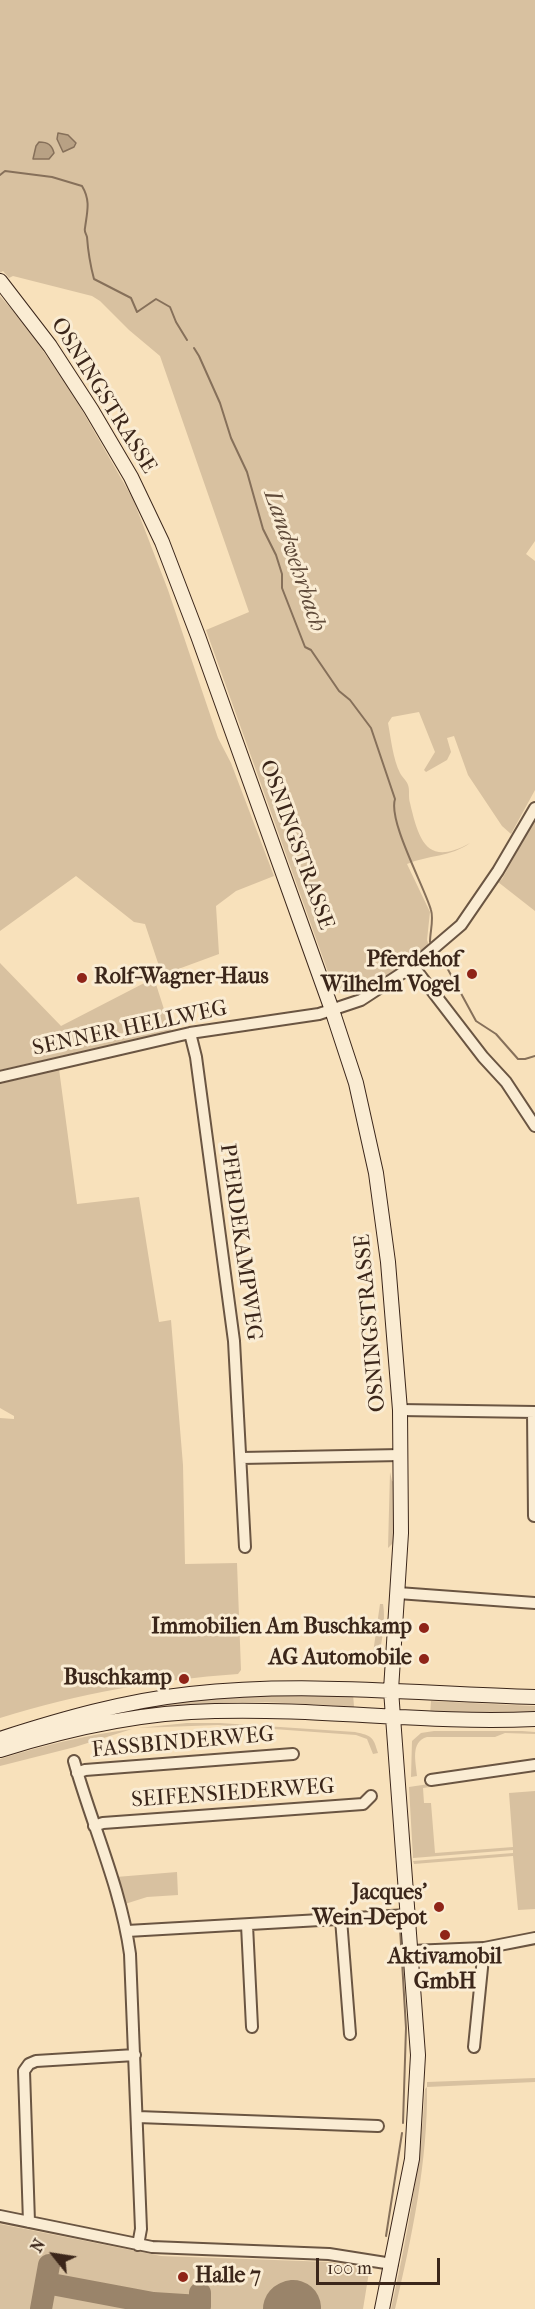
<!DOCTYPE html>
<style>
body{margin:0}
#map{position:relative;width:535px;height:2309px;overflow:hidden;background:#f8e1bb;font-family:"IM FELL French Canon",serif}
canvas{display:block}
.north{position:absolute;left:24px;top:2225px;width:60px;height:60px;-webkit-text-stroke:4px #faecd3;paint-order:stroke;rotate:300deg;font-size:16px;font-weight:700;line-height:24px;text-align:center;color:#3b261a}
.north::after{content:'';display:block;margin:auto;width:21px;height:27px;background:#3b261a;clip-path:polygon(50% 0,100% 100%,50% 72%,0 100%)}
.scale{position:absolute;left:316px;top:2258px;width:124px;height:27px;box-sizing:border-box;border:3px solid #3b261a;border-top:0;padding-left:8px;font-size:18px;line-height:21px;white-space:nowrap;color:#3b261a;-webkit-text-stroke:4px #faecd3;paint-order:stroke}
</style>
<div id="map">
<canvas width="535" height="2309"></canvas>
<div class="north">N</div>
<div class="scale">100 m</div>
</div>
<script>
const ctx = document.querySelector('canvas').getContext('2d');
ctx.lineJoin = 'round';
function fillPath(path, color) { ctx.fillStyle = color; ctx.fill(path, 'evenodd'); }
function stroke(path, color, width, dash) { ctx.strokeStyle = color; ctx.lineWidth = width; ctx.lineCap = dash ? 'butt' : 'round'; ctx.setLineDash(dash || []); ctx.stroke(path); }
function label(font, color, halo, rows, align = 'center') {
  ctx.font = font + ' "IM FELL French Canon",serif'; ctx.lineWidth = 6; ctx.setLineDash([]); ctx.textBaseline = 'middle'; ctx.strokeStyle = halo; ctx.fillStyle = color; for (const [text, x, y, turn = 0] of rows) {
    ctx.save(); ctx.translate(x, y); ctx.rotate((+turn || 0) * Math.PI / 180); ctx.textAlign = isNaN(turn) ? turn : align; if (halo) ctx.strokeText(text, 0, 0); ctx.fillText(text, 0, 0); ctx.restore();
  }
}
fillPath(new Path2D(`
 M 0,0 L 535,0 L 535,541 L 526,554 L 535,561 L 535,790 L 511,834 L 502,826 L 468,775 L 454,736 L 447,738 L 451,752 L 447,760 L 426,772 L 424,770 L 435,752 L 419,712 L 392,717 L 388,723 C 391,739 393,759 400,773 C 402,777 407,781 408,785 C 410,790 408,797 410,803 C 419,841 427,867 470,843 C 451,857 428,855 407,864 L 430,912 L 427,940 L 429,946 C 404,966 373,995 340,993 L 334,989 L 206,630 L 249,612 L 160,356 L 129,330 L 100,301 L 92,296 L 13,276 L 9,278 L 3,271 L 0,273 Z
 M 0,296 L 23,322 L 71,391 L 133,499 L 168,590 L 218,738 L 231,763 L 274,876 L 236,891 L 216,906 L 219,954 L 162,975 L 145,924 L 134,922 L 76,876 L 0,931 Z
 M 535,819 L 535,911 L 498,882 L 502,879 Z
 M 0,963 L 61,1026 L 154,978 L 171,1031 L 0,1070 Z
 M 59,1069 L 77,1204 L 139,1197 L 159,1322 L 171,1320 L 183,1465 L 185,1564 L 237,1563 L 241,1670 L 238,1674 C 155,1680 80,1693 0,1718 L 0,1418 L 14,1419 L 14,1416 L 0,1408 L 0,1084 Z
 M 390,1472 L 392,1481 L 395,1482 L 393,1543 L 388,1548 Z
 M 380,1604 L 383,1604 C 386,1619 382,1651 375,1663 L 372,1660 Z
 M 353,1693 L 354,1707 C 316,1704 277,1702 238,1702 C 183,1704 128,1714 74,1724 C 93,1719 112,1712 132,1708 C 204,1692 280,1694 353,1693 Z
 M 431,1701 L 535,1706 L 535,1714 L 430,1715 Z
 M 187,1723 L 220,1723 L 355,1732 C 372,1736 373,1736 378,1753 L 373,1754 L 367,1739 L 356,1735 L 218,1725 L 138,1728 Z
 M 132,1729 L 75,1747 L 0,1766 L 0,1759 C 44,1745 87,1735 132,1729 Z
 M 434,1731 L 522,1731 L 535,1732 L 535,1734 L 505,1733 L 495,1737 L 427,1737 C 410,1742 416,1762 417,1776 L 411,1777 L 412,1741 L 421,1733 Z
 M 429,1784 L 430,1787 L 423,1788 L 424,1803 L 431,1803 L 435,1853 L 513,1847 L 509,1793 L 535,1791 L 535,1909 L 518,1910 L 513,1856 L 414,1864 L 413,1861 L 513,1853 L 513,1850 L 413,1858 L 409,1787 Z
 M 177,1872 L 178,1895 L 147,1897 L 125,1904 L 116,1877 Z
 M 535,2078 L 535,2082 L 427,2087 C 428,2160 412,2237 395,2309 L 391,2309 C 407,2236 421,2164 425,2089 L 427,2087 L 427,2082 Z
 M 0,2224 L 161,2256 L 331,2262 L 364,2268 L 369,2272 L 363,2309 L 0,2309 Z`), '#d8c1a0');
const water = new Path2D(`
 M 58,133 L 68,135 L 76,143 L 74,147 L 63,152 L 57,139 Z
 M 39,142 C 48,142 52,145 54,153 L 49,159 L 33,159 L 36,146 Z`);
fillPath(water, '#b8a184');
stroke(water, '#86705a', 1.5);
stroke(new Path2D(`
 M 0,175 L 5,171 L 52,177 L 82,186 C 91,201 87,212 85,228 C 84,232 86,233 87,237 C 88,251 90,264 94,279 L 131,298 L 137,312 L 156,299 L 170,307 L 176,322 L 187,340
 M 194,348 L 199,356 L 220,403 L 231,438 L 247,472 L 263,529 L 276,555 L 282,574 L 282,588 L 305,647 L 311,650 L 339,691 L 350,700 L 371,728 L 395,799 C 388,821 424,886 431,910 C 434,919 430,932 430,942
 M 439,953 L 476,1021 L 496,1034 L 518,1059 L 525,1059 L 535,1056
 M 400,1928 L 406,2028 L 403,2123
 M 386,2236 L 402,2133`), '#86705a', 2);
stroke(new Path2D(`
 M 46,2283 L 153,2303 L 200,2306 L 200,2293
 M 41,2309 L 49,2265`), '#9a846a', 22);
stroke(new Path2D(`
 M 291,2309 L 293,2308`), '#9a846a', 56);
const street = new Path2D(`
 M 413,966 L 483,1057 L 506,1082 L 535,1126
 M 190,1033 L 196,1057 L 234,1341 L 245,1547
 M 0,1077 L 190,1033 L 319,1014 L 361,1000 L 413,966 L 461,925 L 498,871 L 535,808
 M 400,1410 L 535,1412
 M 533,1412 L 534,1516
 M 241,1458 L 401,1455
 M 398,1593 L 535,1603
 M 74,1761 C 92,1825 121,1888 130,1954 L 141,2229 L 138,2245
 M 77,1773 L 85,1770 L 293,1754
 M 431,1780 L 535,1765
 M 94,1826 L 103,1823 L 363,1804 L 371,1796
 M 341,1919 L 350,2034
 M 247,1925 L 252,2027
 M 127,1931 L 408,1915
 M 411,1951 L 484,1948 L 535,1938
 M 474,2047 L 484,1948
 M 138,2117 L 378,2126
 M 0,2216 L 152,2247 L 329,2254 L 392,2264
 M 29,2222 L 24,2071 L 29,2064 L 36,2061 L 135,2055`);
const secondary = new Path2D(`
 M 0,281 L 50,346 L 91,409 L 131,477 L 162,542 L 198,636 L 332,1010 L 356,1083 L 376,1173 L 388,1262 L 400,1410 L 401,1533 L 391,1690 L 418,2055 L 412,2159 L 382,2309
 M 0,1739 C 62,1719 125,1701 190,1694 C 305,1681 420,1694 535,1697
 M 0,1750 C 70,1728 142,1712 215,1711 C 322,1708 428,1724 535,1719`);
stroke(street, '#6a5542', 14);
stroke(secondary, '#3b261a', 16);
stroke(street, '#faecd3', 10);
stroke(secondary, '#faecd3', 14);
for (const [x, y, r, color] of [
 [472,974,6,"#8f2418"],
 [82,978,6,"#8f2418"],
 [424,1628,6,"#8f2418"],
 [424,1659,6,"#8f2418"],
 [184,1679,6,"#8f2418"],
 [439,1907,6,"#8f2418"],
 [445,1935,6,"#8f2418"],
 [183,2277,6,"#8f2418"]
]) { const dot = new Path2D(); dot.arc(x, y, r, 0, 2 * Math.PI); ctx.fillStyle = color; ctx.fill(dot); stroke(dot, '#faecd3', 2); }
label('22px', '#3b261a', '#faecd3', [
 ["OSNINGSTRASSE",103,396,58],
 ["OSNINGSTRASSE",296,845,70],
 ["SENNER HELLWEG",130,1029,-12],
 ["PFERDEKAMPWEG",240,1242,82],
 ["OSNINGSTRASSE",371,1323,-95],
 ["FASSBINDERWEG",183,1743,-5],
 ["SEIFENSIEDERWEG",233,1794,-4]
]);
label('bold 22px', '#3b261a', '#faecd3', [
 ["Pferdehof",460,961],
 ["Wilhelm Vogel",460,986],
 ["Rolf-Wagner-Haus",94,978,"left"],
 ["Immobilien Am Buschkamp",412,1628],
 ["AG Automobile",412,1659],
 ["Buschkamp",172,1679],
 ["Jacques'",427,1894],
 ["Wein-Depot",427,1919],
 ["Aktivamobil",445,1958,"center"],
 ["GmbH",445,1983,"center"],
 ["Halle 7",195,2277,"left"]
], 'right');
label('italic 24px', '#604b3a', '#faecd3', [
 ["Landwehrbach",294,561,71]
]);
</script>
